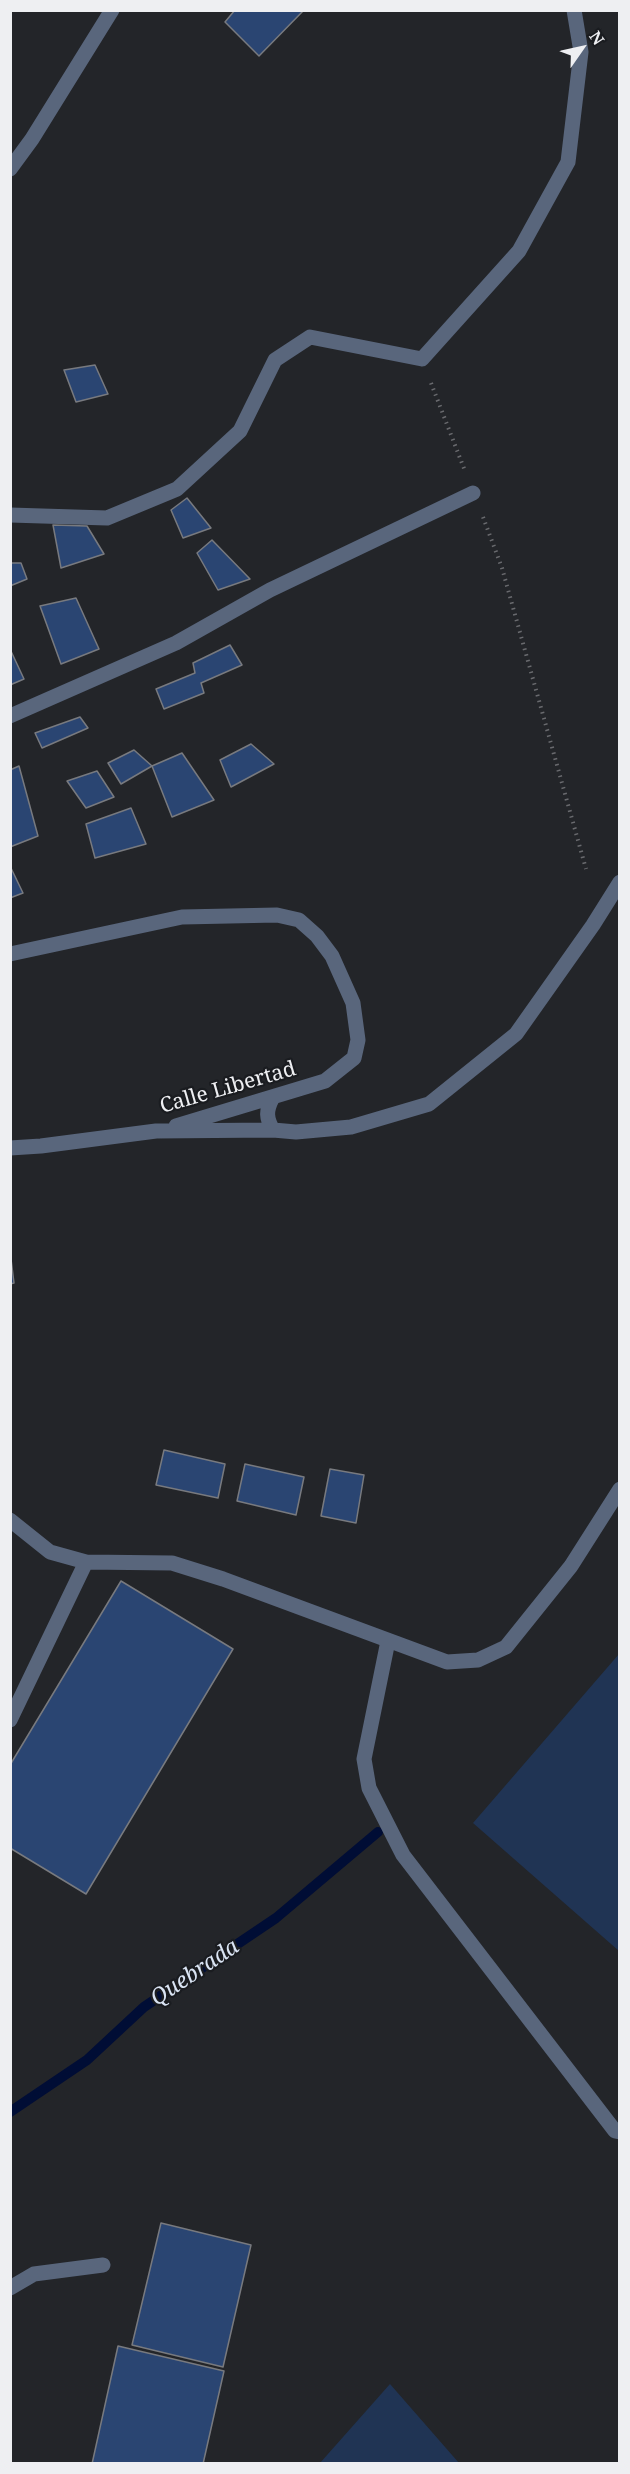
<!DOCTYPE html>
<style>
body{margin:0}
#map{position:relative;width:630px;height:2474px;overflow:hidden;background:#232529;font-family:"Noto Serif",serif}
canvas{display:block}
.frame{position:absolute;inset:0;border:12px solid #eeeff2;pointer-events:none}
.north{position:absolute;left:552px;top:18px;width:60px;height:60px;-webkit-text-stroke:4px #1a1c20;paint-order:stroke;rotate:56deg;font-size:16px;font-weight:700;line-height:24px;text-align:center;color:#eeeff2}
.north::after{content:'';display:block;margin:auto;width:21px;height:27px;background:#eeeff2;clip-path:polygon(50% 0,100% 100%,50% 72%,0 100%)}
</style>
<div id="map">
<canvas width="630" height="2474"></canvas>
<div class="frame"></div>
<div class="north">N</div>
</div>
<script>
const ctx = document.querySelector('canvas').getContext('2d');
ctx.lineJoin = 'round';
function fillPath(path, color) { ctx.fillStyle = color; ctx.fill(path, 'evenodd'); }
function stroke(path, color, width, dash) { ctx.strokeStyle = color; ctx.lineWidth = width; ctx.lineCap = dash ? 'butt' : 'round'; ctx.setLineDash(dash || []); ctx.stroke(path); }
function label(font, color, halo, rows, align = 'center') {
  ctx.font = font + ' "Noto Serif",serif'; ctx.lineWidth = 4.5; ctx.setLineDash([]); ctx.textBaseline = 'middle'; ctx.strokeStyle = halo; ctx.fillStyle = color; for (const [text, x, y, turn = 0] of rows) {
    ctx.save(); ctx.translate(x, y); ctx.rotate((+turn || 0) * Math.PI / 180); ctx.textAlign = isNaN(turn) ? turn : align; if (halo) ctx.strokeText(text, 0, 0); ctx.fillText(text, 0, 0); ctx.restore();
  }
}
fillPath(new Path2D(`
 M 619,1654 L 619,1951 L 473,1823 Z
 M 390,2384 L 459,2463 L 320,2463 Z`), '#203454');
stroke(new Path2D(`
 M 10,2112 L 87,2060 L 144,2007 L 276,1918 L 378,1832`), '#000d35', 10);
const building = new Path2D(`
 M 235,10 L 304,10 L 259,56 L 225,22 Z
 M 95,365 L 108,394 L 76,402 L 64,370 Z
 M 187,498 L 211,528 L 183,538 L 171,510 Z
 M 53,525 L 87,526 L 104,554 L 61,568 Z
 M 212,540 L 250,579 L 218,590 L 197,553 Z
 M 10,563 L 21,563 L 27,579 L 10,586 Z
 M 76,598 L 99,649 L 61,664 L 40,606 Z
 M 230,645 L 242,665 L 201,683 L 204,693 L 164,709 L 156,689 L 195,673 L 193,663 Z
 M 10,649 L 24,679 L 10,685 Z
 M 80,717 L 88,728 L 42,748 L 35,733 Z
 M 251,744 L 274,764 L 231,787 L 220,760 Z
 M 134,750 L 152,766 L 121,784 L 108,763 Z
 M 182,753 L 214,800 L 172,817 L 152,766 Z
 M 19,766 L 38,836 L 10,847 L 10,770 Z
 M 97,771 L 114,797 L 86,808 L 67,781 Z
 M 131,808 L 146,844 L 95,858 L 86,824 Z
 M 10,866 L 23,893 L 10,898 Z
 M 10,1251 L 14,1283 L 10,1284 Z
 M 164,1450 L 225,1464 L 218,1498 L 156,1485 Z
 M 245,1464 L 304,1477 L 296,1515 L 237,1501 Z
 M 330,1469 L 364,1475 L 356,1523 L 321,1516 Z
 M 121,1581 L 233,1649 L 86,1894 L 10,1848 L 10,1765 Z
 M 161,2223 L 251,2245 L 223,2367 L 132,2345 Z
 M 118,2346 L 224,2371 L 203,2464 L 92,2464 Z`);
fillPath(building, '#2a4572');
stroke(building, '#787a7f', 1.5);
stroke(new Path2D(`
 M 431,383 L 465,471
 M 483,517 L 502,568 L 586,869`), '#696a6e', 4, [1.5, 4.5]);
stroke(new Path2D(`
 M 10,169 L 32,139 L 112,10
 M 10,515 L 107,518 L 177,489 L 240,431 L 275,360 L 310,337 L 422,359 L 519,251 L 568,162 L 581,52 L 574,10
 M 10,716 L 176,643 L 270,590 L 473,493
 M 10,954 L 182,917 L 277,915 L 299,920 L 317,936 L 332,956 L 353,1003 L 358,1040 L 354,1058 L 325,1081 L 176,1126
 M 272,1099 C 266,1111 266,1118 273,1130
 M 10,1148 L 41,1146 L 156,1131 L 273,1130 L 296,1132 L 351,1127 L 429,1104 L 516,1034 L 593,925 L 620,882
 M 10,1520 L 50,1552 L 86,1562 L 172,1563 L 223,1579 L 447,1662 L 478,1660 L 506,1647 L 571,1566 L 620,1489
 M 388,1641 L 364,1759 L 369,1788 L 403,1855 L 615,2131 L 620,2132
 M 10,1720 L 86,1562
 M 10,2288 L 34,2274 L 103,2265`), '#59667c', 15);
label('21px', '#eeeff2', '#1a1c20', [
 ["Calle Libertad",228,1088,-16]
]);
label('italic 22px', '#dae4f3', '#1a1c20', [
 ["Quebrada",195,1973,-34]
]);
</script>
